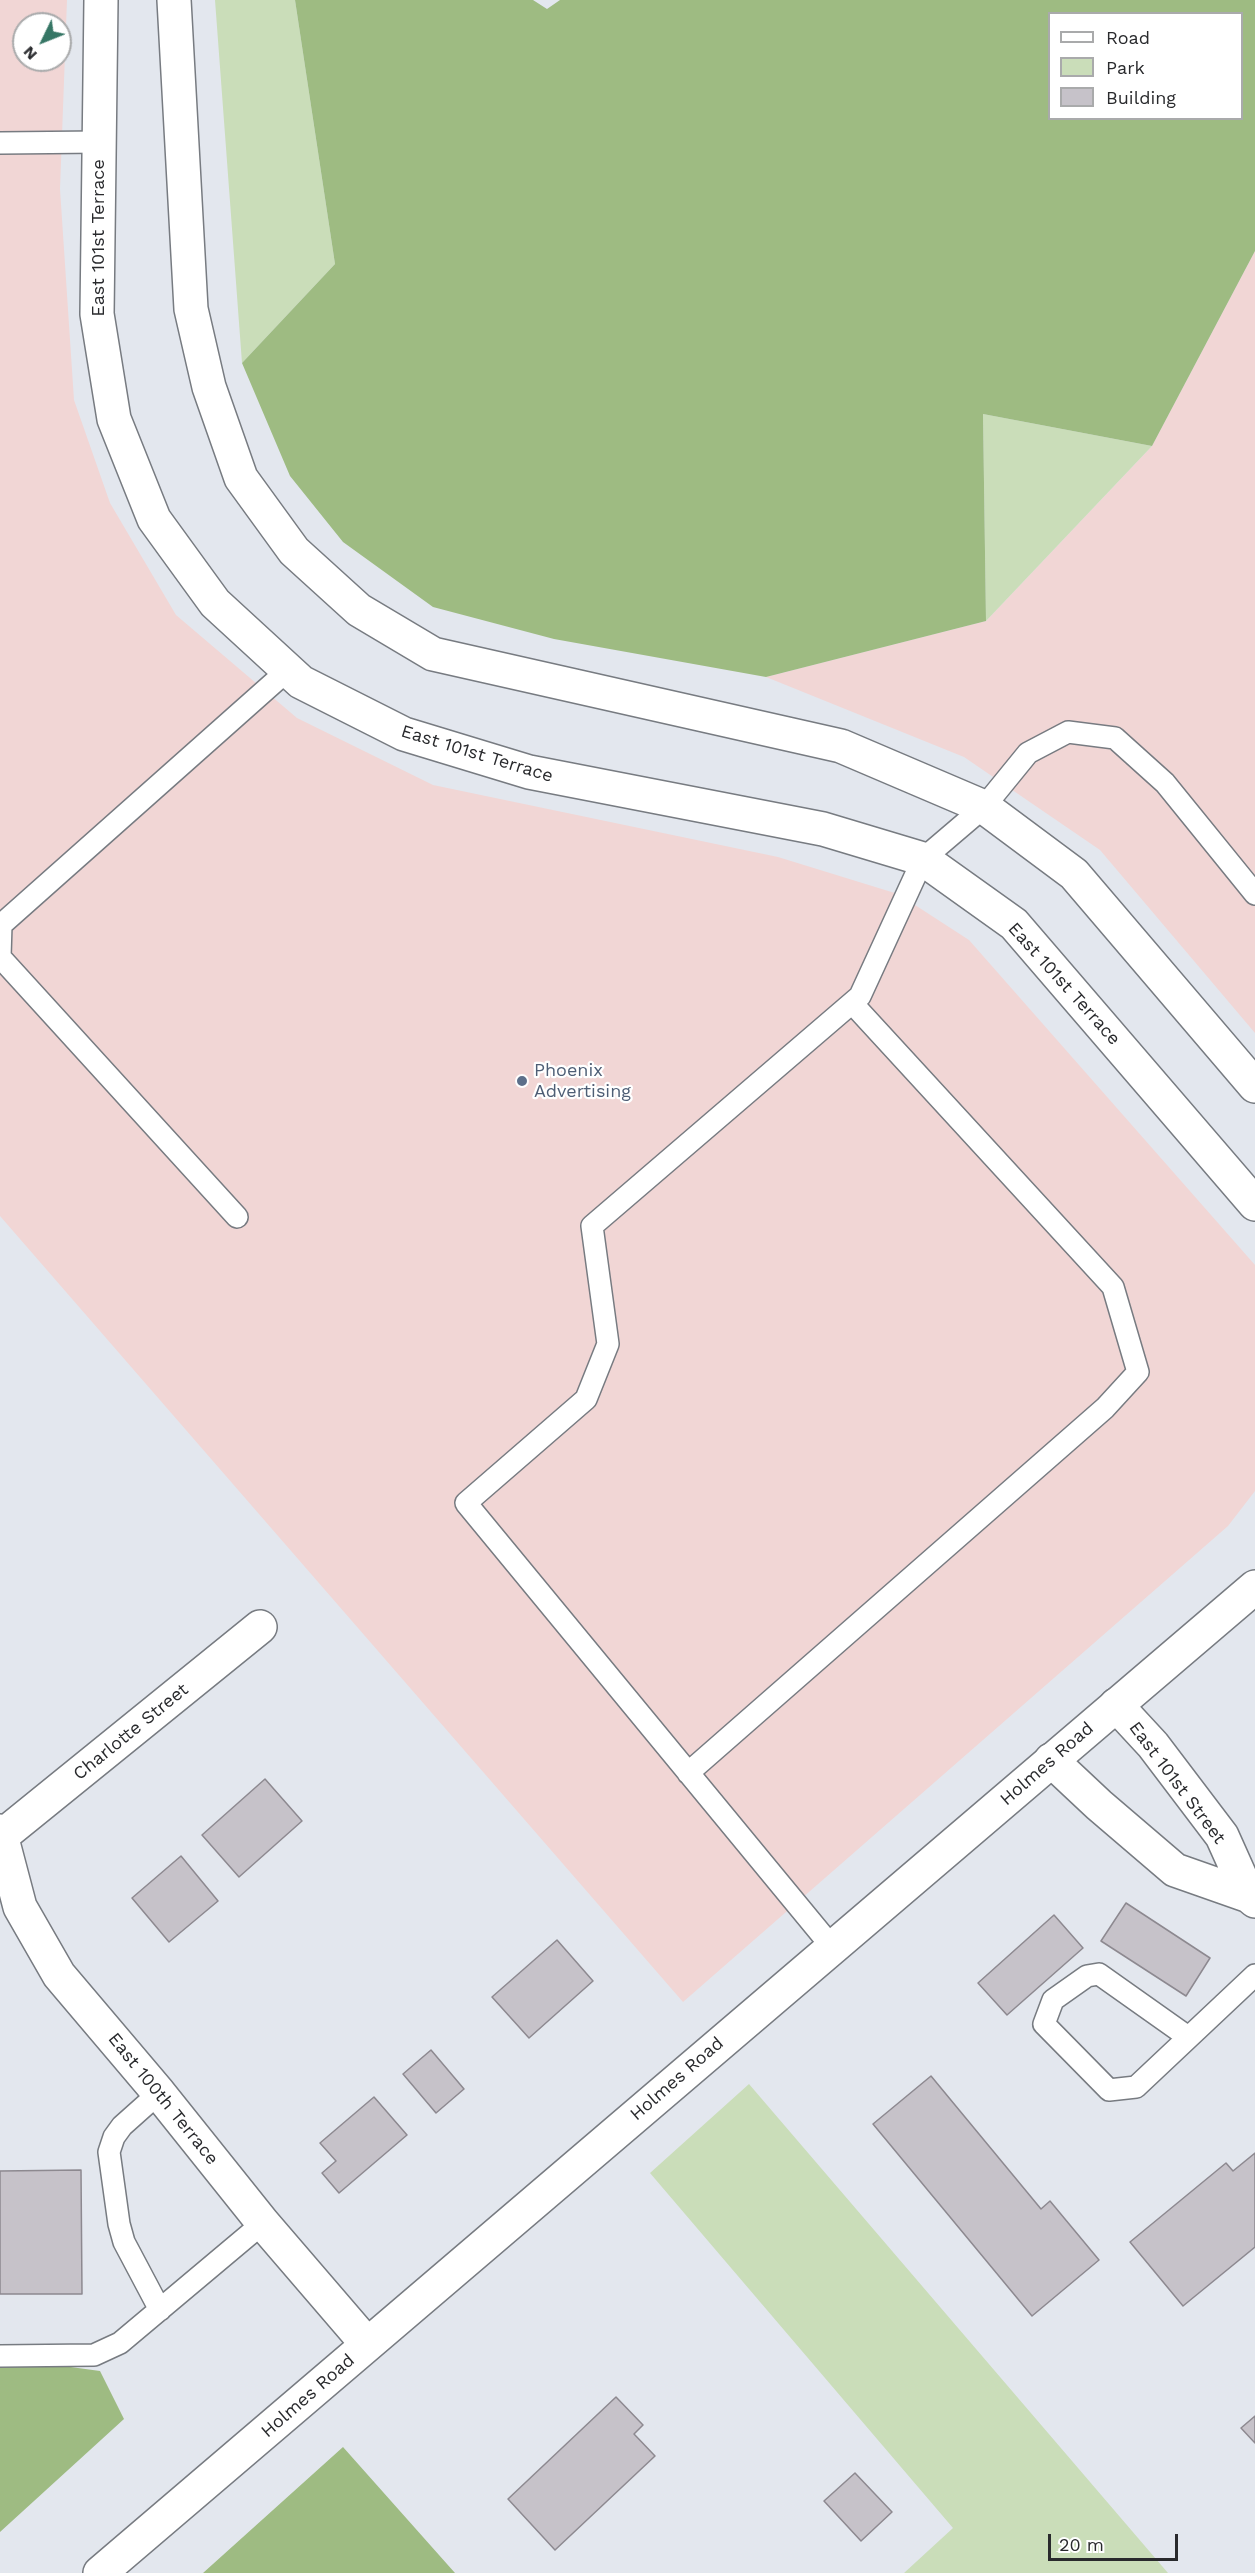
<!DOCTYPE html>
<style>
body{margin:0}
#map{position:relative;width:1255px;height:2573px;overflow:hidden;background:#e3e7ee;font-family:"Work Sans",sans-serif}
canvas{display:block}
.legend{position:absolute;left:1048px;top:12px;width:195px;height:108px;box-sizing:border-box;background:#fff;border:2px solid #a9aaab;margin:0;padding:8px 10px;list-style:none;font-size:18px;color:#292a2d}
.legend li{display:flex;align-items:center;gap:12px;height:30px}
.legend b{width:30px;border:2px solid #a9aaab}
.north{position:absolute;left:12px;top:12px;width:60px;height:60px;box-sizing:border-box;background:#fff;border:2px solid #a9aaab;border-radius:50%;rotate:227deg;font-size:16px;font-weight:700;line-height:24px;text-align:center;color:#292a2d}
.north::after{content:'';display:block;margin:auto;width:21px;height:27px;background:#367665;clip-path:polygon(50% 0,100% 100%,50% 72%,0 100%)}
.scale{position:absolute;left:1048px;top:2534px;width:130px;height:27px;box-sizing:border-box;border:3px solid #292a2d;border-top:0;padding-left:8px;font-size:18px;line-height:21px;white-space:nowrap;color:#292a2d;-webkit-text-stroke:4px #fff;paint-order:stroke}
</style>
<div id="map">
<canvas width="1255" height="2573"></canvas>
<ul class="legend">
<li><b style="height:8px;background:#fff"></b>Road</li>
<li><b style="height:16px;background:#caddb9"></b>Park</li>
<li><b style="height:16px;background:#c6c2c9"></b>Building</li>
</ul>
<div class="north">N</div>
<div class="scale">20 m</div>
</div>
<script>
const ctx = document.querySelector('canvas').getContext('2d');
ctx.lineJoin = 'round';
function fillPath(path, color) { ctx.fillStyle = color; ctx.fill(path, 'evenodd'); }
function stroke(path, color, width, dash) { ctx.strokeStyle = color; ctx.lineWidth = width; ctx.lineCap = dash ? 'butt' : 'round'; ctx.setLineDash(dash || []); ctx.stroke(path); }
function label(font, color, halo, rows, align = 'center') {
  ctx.font = font + ' "Work Sans",sans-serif'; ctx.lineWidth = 4.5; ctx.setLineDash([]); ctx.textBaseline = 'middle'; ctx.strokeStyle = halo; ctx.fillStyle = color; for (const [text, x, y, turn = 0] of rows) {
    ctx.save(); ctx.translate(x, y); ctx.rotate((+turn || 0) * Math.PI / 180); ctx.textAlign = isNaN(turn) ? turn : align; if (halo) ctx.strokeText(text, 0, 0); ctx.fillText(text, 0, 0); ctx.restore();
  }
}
fillPath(new Path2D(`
 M 0,0 L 67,0 L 60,189 L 74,400 L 110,503 L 176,615 L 297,718 L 433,785 L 778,857 L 898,894 L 969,940 L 1255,1265 L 1255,1491 L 1228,1526 L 683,2002 L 0,1216 ZM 24,24 L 60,24 L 60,60 L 24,60 Z
 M 1255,251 L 1255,1033 L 1100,850 L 964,757 L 766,677 L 986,621 L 1152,446 Z`), '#f1d6d5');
fillPath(new Path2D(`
 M 215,0 L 295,0 L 335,264 L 242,363 Z
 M 983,414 L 1152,446 L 986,621 Z
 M 749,2084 L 1168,2573 L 904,2573 L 953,2528 L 650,2173 Z`), '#caddb9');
fillPath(new Path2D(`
 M 295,0 L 533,0 L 547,9 L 560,0 L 1255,0 L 1255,251 L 1152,446 L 983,414 L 986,621 L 766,677 L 554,639 L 433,607 L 343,542 L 290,476 L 242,363 L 335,264 ZM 1050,14 L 1242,14 L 1242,118 L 1050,118 Z
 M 34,2362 L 100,2371 L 124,2419 L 0,2532 L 0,2364 Z
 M 343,2447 L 455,2573 L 203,2573 Z`), '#9ebb82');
const building = new Path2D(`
 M 265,1779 L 302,1821 L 239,1877 L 202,1835 Z
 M 181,1856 L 218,1901 L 169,1942 L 132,1898 Z
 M 1126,1903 L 1210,1958 L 1186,1996 L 1101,1941 Z
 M 1054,1915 L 1083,1948 L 1007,2015 L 978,1983 Z
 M 557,1940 L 593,1981 L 529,2038 L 492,1997 Z
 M 431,2050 L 464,2089 L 436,2113 L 403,2074 Z
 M 931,2076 L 1041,2209 L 1050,2201 L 1099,2260 L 1032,2316 L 873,2124 Z
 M 374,2097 L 407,2135 L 339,2193 L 322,2173 L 336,2161 L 320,2143 Z
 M 1255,2153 L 1255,2247 L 1183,2306 L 1130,2242 L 1226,2163 L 1233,2171 Z
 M 81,2170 L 82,2294 L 0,2294 L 0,2171 Z
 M 616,2397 L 643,2425 L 634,2434 L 655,2456 L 555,2550 L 508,2499 Z
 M 1255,2416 L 1255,2443 L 1241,2428 Z
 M 855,2473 L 892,2512 L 861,2541 L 824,2501 Z`);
fillPath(building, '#c6c2c9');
stroke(building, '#8d8990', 1.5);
const lane = new Path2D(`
 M 0,143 L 100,142
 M 237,1217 L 0,957 L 1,925 L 288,670
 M 688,1773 L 1105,1408 L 1138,1372 L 1113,1287 L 852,1003
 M 832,1947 L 466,1503 L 586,1399 L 608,1344 L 592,1226 L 860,996 L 923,859 L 984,807 L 1028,753 L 1068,732 L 1115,738 L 1165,783 L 1255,894
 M 1188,2037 L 1099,1974 L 1087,1976 L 1053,2000 L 1044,2024 L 1109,2090 L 1136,2087 L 1255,1975
 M 159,2093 L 122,2126 L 114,2137 L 109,2152 L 119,2224 L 124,2242 L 160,2310
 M 0,2356 L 94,2355 L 120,2343 L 263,2223`);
const street = new Path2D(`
 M 1116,1705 L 1153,1745 L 1222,1836 L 1249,1896
 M 1051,1760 L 1099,1805 L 1175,1870 L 1249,1896 L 1255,1901
 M 0,1831 L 20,1907 L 59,1975 L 159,2093 L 263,2223 L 367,2344
 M 2,1836 L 260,1627`);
const secondary = new Path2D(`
 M 101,0 L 97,314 L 114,419 L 154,519 L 215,603 L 301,682 L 404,734 L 529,772 L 823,829 L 923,859 L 1014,924 L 1255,1204
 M 174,0 L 191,309 L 209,387 L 241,478 L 294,551 L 359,610 L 433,654 L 841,746 L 984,807 L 1074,874 L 1255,1086
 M 100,2573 L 1255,1587`);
stroke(lane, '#777b81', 24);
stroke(street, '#777b81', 36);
stroke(secondary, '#777b81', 36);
stroke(lane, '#fff', 21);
stroke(street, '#fff', 33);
stroke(secondary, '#fff', 33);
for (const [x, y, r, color] of [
 [522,1081,6,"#5c6f8a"]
]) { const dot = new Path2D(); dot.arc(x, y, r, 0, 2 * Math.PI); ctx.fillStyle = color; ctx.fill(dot); stroke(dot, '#fff', 2); }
label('18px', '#292a2d', '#fff', [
 ["East 101st Terrace",99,238,-90],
 ["East 101st Terrace",477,754,17],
 ["East 101st Terrace",1064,984,48],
 ["Charlotte Street",131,1732,-39],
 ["Holmes Road",1047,1764,-41],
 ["East 101st Street",1177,1783,53],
 ["Holmes Road",677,2079,-41],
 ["East 100th Terrace",163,2099,51],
 ["Holmes Road",308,2396,-41]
]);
label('18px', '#4e5e75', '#fff', [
 ["Phoenix",534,1071],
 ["Advertising",534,1092]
], 'left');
</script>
